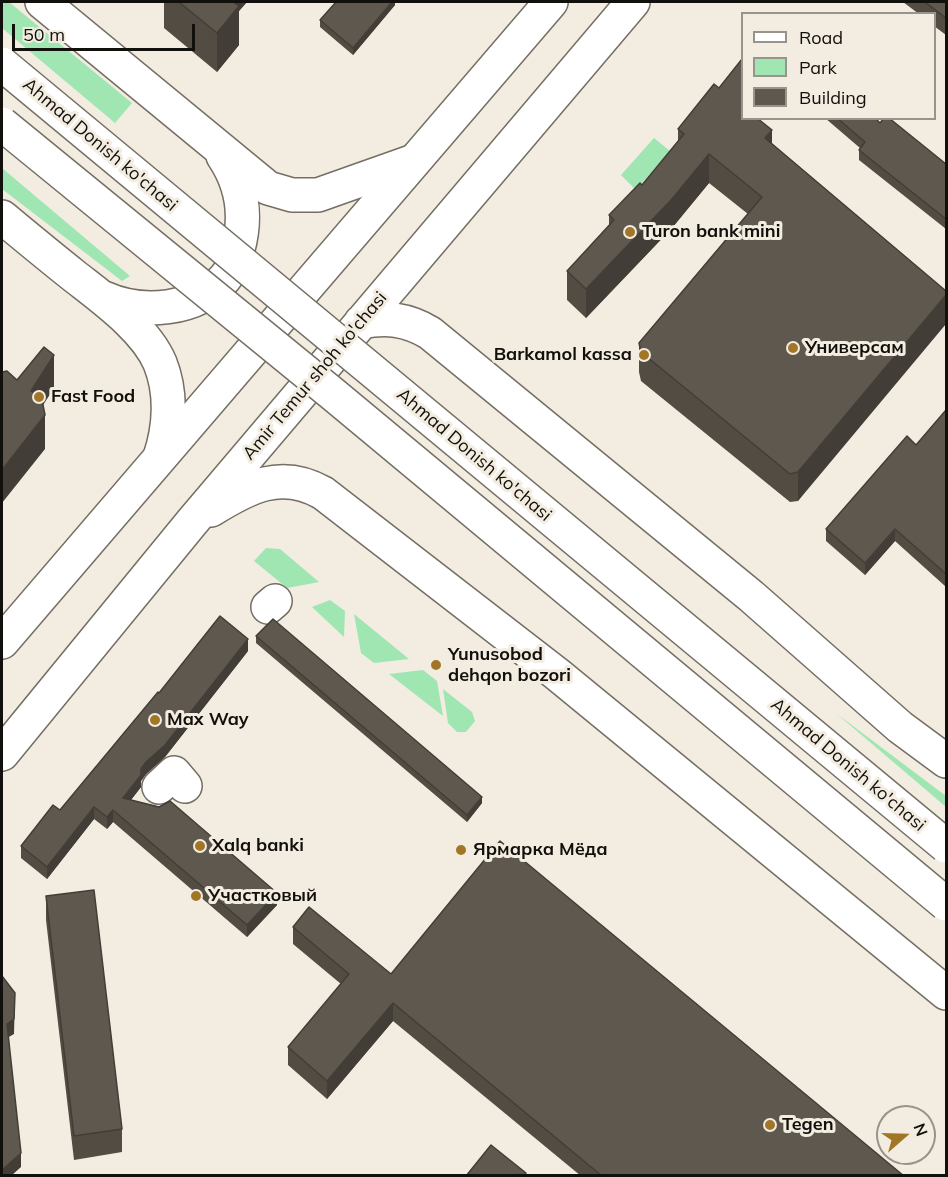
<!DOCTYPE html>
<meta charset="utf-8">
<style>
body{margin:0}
#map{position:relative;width:948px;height:1177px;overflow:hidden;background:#f3ece0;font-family:Mulish,sans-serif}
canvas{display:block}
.frame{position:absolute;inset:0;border:3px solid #12100c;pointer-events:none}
.legend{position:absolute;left:741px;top:12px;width:195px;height:108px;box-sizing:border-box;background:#f3ece0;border:2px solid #99948b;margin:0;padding:8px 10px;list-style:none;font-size:18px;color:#12100c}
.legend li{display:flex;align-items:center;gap:12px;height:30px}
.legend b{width:30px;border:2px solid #99948b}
.north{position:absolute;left:876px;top:1105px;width:60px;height:60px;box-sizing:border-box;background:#f3ece0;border:2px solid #99948b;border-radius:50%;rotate:70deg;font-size:16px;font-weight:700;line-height:24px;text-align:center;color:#12100c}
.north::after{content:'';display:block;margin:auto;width:21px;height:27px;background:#a27627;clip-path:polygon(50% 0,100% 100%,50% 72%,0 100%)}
.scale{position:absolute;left:12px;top:24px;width:183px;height:27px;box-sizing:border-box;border:3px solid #12100c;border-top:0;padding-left:8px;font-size:18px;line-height:21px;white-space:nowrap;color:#12100c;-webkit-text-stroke:4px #f3ece0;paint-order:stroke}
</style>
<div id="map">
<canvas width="948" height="1177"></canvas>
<div class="frame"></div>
<ul class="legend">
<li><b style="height:8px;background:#fff"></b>Road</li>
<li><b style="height:16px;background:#9fe6b3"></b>Park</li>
<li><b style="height:16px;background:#5f584e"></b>Building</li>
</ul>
<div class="north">N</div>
<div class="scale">50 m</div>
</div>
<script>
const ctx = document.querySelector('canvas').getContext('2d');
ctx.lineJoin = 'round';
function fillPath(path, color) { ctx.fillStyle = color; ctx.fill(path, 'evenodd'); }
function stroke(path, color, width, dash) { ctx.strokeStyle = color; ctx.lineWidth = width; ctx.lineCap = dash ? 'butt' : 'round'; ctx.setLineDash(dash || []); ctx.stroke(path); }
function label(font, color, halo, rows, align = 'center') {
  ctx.font = font + ' Mulish,sans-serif'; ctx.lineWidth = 6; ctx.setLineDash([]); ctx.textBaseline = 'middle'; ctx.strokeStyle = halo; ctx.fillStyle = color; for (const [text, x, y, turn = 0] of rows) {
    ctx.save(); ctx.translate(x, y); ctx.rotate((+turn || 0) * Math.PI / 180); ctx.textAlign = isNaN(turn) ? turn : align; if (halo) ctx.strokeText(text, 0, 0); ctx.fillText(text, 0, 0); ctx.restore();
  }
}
fillPath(new Path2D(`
 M 2,2 L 9,2 L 132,103 L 115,123 L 2,28 Z
 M 654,138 L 670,151 L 636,190 L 621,175 Z
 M 2,168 L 15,179 L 130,276 L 122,281 L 2,189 Z
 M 266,548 L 280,549 L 319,582 L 287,588 L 254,561 Z
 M 330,600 L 345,611 L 344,637 L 312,607 Z
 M 354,614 L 409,659 L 374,663 L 361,653 Z
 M 423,670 L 437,681 L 443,716 L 389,674 Z
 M 443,689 L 472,712 L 475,721 L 466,732 L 457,732 L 448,723 Z
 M 837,714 L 946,796 L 946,807 Z`), '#9fe6b3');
const minor = new Path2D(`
 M 42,2 L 268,188 L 292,195 L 318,195 L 414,161
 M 2,217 C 25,236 49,256 73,275 C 102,298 145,328 160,363 C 172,393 170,427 160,457
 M 104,298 C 142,315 196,311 225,278 C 232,270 236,259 238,249 C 247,216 242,184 223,156
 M 268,607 L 275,601
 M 159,787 L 174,773 L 185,786`);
const major = new Path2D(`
 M 361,322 C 386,317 407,319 430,333 L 751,596 L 900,727 L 946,761
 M 211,510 C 248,487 281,469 323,493 L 557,674 L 946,993
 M 2,642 L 551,2
 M 2,754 L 192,522 L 633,2`);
stroke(minor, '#746e63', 36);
stroke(major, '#746e63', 36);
stroke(minor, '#fff', 33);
stroke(major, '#fff', 33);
const majorBridge = new Path2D(`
 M 2,64 L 946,846
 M 2,124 L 334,395 L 946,904`);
stroke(majorBridge, '#746e63', 36, []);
stroke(majorBridge, '#fff', 33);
fillPath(new Path2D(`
 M 164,2 L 247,2 L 239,11 L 239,45 L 217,72 L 164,28 Z
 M 392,2 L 395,2 L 395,5 L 353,55 L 320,27 L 320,20 Z
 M 903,2 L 946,2 L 946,35 L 934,26 L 934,14 L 919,14 Z
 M 719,88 L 742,118 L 946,291 L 798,501 L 790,502 L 641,381 L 639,372 L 639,343 L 748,214 L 709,183 L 672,228 L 586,318 L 567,300 L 567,271 L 609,225 L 609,215 L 642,185 L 678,142 L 678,129 Z
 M 825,118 L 875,118 L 880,123 L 946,164 L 946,229 L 859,160 L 859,150 L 860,148 Z
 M 946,410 L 946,585 L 945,586 L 895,541 L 865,575 L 826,541 L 826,529 L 916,445 Z
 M 256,636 L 482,803 L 467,822 L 256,643 Z
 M 248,651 L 165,757 L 146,774 L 141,781 L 141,787 L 131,800 L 277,905 L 247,937 L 113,822 L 107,829 L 94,819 L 47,879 L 21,858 L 21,846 L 60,810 L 159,693 Z
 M 46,896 L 122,1129 L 122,1152 L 74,1160 L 46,920 Z
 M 293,927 L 391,974 L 904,1176 L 581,1176 L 393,1021 L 327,1099 L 288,1065 L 288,1047 L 341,984 L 293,944 Z`), '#524c43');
fillPath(new Path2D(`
 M 222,2 L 247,2 L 239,11 L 239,45 L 217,72 L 217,33 Z
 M 392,2 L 395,2 L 395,5 L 353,55 L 353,48 Z
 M 772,130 L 772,159 L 765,138 Z
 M 709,154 L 709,183 L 672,228 L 586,318 L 586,289 Z
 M 946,295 L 946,324 L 798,501 L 798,472 Z
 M 54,355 L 54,388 L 31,424 L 31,391 Z
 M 45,415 L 45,449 L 2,503 L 2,470 Z
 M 895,529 L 895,541 L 865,575 L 865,563 Z
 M 946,572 L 946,585 L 945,586 L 945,573 Z
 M 248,639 L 248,651 L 165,757 L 146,774 L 141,781 L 141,787 L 123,810 L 123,798 L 146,762 Z
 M 482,797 L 482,803 L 467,822 L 467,815 Z
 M 94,807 L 94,819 L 47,879 L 47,867 Z
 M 113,810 L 113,822 L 107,829 L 107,817 Z
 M 277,893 L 277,905 L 247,937 L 247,925 Z
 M 15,993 L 14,1034 L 7,1038 L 7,1024 Z
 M 393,1003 L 393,1021 L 327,1099 L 327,1081 Z
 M 21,1153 L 21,1167 L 11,1176 L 2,1176 L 2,1170 Z`), '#423e37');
const building = new Path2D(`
 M 179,2 L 233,2 L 239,6 L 217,33 Z
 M 336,2 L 392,2 L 353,48 L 320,20 Z
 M 925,2 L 946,2 L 946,18 Z
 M 742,59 L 742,118 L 757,118 L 772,130 L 765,138 L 946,291 L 946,295 L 798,472 L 790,474 L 641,352 L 639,343 L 762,197 L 709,154 L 672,199 L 586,289 L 567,271 L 614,220 L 609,215 L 640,183 L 642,185 L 684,134 L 678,129 L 714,84 L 719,88 Z
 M 837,118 L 875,118 L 880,123 L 884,118 L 889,118 L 946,164 L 946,219 L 859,150 L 865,142 Z
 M 44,347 L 54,355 L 31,391 L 42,400 L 45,415 L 2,470 L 2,372 L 7,371 L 17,380 Z
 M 946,410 L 946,572 L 945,573 L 895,529 L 865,563 L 826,529 L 907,436 L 916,445 Z
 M 220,616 L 248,639 L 165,745 L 146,762 L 141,769 L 141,775 L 123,798 L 159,807 L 170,801 L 277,893 L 247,925 L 113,810 L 107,817 L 94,807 L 47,867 L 21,846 L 53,805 L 60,810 L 158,692 L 159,693 Z
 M 273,619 L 482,797 L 467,815 L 256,636 Z
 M 500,841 L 904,1176 L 602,1176 L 393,1003 L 327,1081 L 288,1047 L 349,974 L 293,927 L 309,907 L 391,974 Z
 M 94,890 L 122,1129 L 74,1136 L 46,896 Z
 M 2,976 L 15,993 L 14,1019 L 7,1024 L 21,1153 L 2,1170 Z
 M 491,1145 L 526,1173 L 524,1176 L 466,1176 Z`);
fillPath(building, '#5f584e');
stroke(building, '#423e37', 1.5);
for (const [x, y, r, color] of [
 [630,232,6,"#a27627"],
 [793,348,6,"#a27627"],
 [644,355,6,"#a27627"],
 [39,397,6,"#a27627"],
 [436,665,6,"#a27627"],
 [155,720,6,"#a27627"],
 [200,846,6,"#a27627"],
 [461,850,6,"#a27627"],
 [196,896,6,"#a27627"],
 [770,1125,6,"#a27627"]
]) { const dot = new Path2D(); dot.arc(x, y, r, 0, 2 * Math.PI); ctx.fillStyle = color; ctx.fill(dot); stroke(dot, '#f3ece0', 2); }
label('18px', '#12100c', '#f3ece0', [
 ["Ahmad Donish ko'chasi",100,145,40],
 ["Amir Temur shoh ko'chasi",315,376,-50],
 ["Ahmad Donish ko'chasi",474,455,40],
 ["Ahmad Donish ko'chasi",848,765,40]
]);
label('bold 18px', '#12100c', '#f3ece0', [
 ["Turon bank mini",642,232],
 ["Универсам",805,348],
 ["Barkamol kassa",632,355,"right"],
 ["Fast Food",51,397],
 ["Yunusobod",448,655],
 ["dehqon bozori",448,676],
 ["Max Way",167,720],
 ["Xalq banki",212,846],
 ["Ярмарка Мёда",473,850],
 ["Участковый",208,896],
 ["Tegen",782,1125]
], 'left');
</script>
